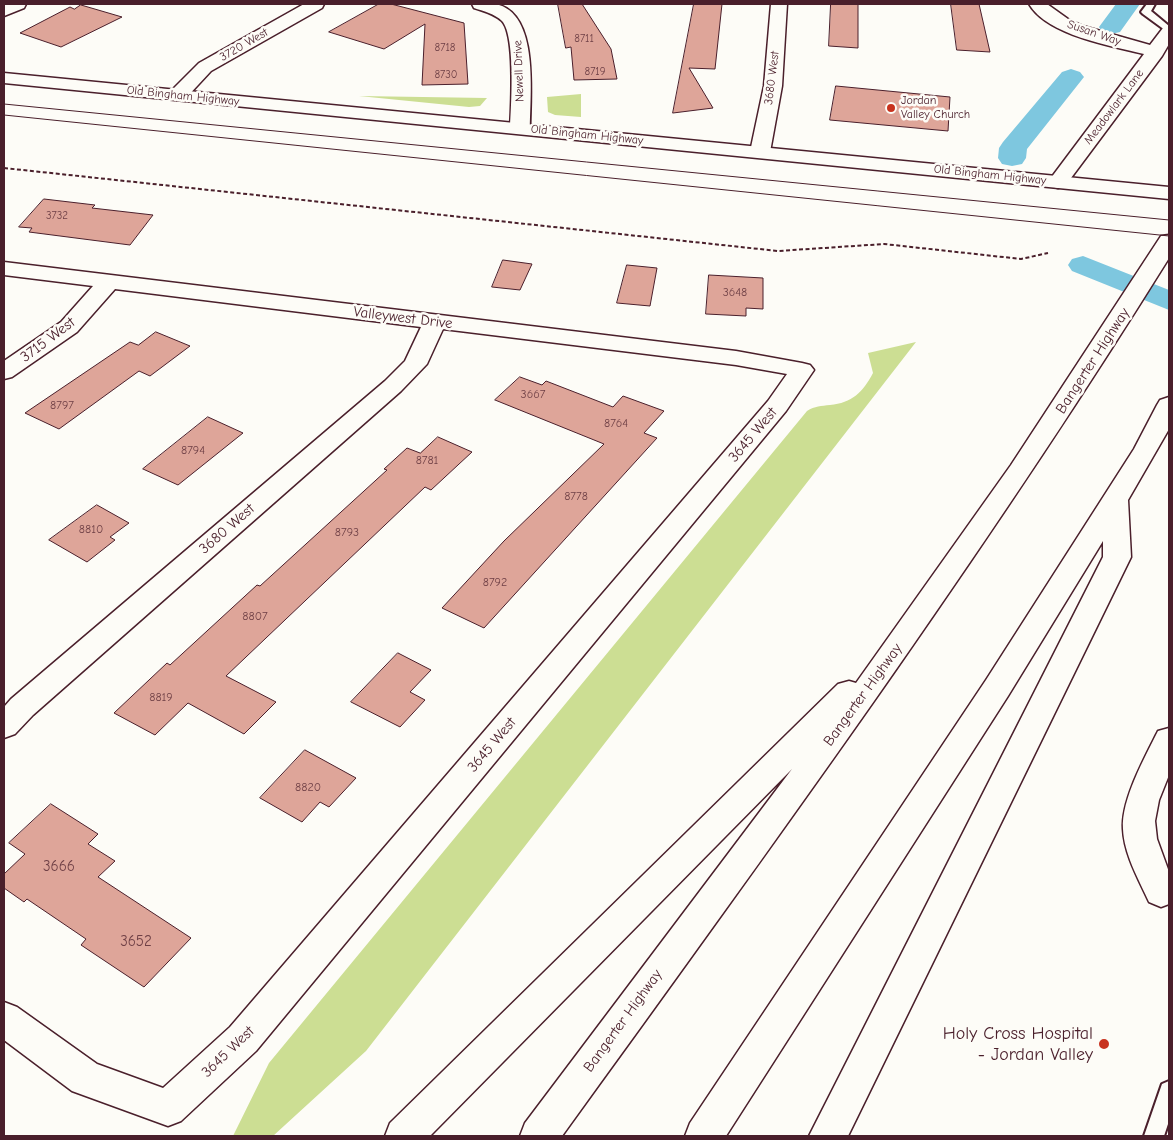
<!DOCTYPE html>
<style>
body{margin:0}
#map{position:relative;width:1173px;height:1140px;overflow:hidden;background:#fdfcf7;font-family:"Comic Neue",sans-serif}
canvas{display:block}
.frame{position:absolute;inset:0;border:5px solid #4a1f2b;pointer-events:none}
</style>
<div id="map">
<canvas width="1173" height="1140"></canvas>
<div class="frame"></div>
</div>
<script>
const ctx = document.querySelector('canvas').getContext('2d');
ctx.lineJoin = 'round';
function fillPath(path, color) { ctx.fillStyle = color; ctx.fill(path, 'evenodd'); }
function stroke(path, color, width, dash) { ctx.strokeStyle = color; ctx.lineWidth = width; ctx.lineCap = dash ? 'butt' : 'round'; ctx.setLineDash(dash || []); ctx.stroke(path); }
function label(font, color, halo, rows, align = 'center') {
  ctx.font = font + ' "Comic Neue",sans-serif'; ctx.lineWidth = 5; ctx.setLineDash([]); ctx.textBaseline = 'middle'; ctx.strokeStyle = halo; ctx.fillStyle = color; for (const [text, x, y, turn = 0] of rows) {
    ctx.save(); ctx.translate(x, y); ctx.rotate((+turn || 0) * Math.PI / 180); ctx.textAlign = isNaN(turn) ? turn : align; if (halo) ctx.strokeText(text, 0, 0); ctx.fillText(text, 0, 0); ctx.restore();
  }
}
fillPath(new Path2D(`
 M 581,94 L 581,117 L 555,115 L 548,112 L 547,97 Z
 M 359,96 L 487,98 L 480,106 L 469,107 Z
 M 916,342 L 366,1051 L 273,1136 L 233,1136 L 269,1063 L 807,411 C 815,406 821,406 830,405 C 852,403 863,392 873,373 L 868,353 Z`), '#ccde93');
fillPath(new Path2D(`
 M 1116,4 L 1140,4 L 1120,32 L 1111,34 L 1102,32 L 1099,27 Z
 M 1071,69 L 1080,72 L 1084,77 L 1027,149 L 1026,158 L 1022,164 L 1012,166 L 1002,164 L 998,158 L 999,148 L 1003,142 L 1062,72 Z
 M 1083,256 L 1169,290 L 1169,310 L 1072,271 L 1068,265 L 1072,259 Z`), '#7ec7df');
const building = new Path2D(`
 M 379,4 L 391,4 L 464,23 L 468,84 L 422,85 L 425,24 L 384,49 L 329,32 Z
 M 558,4 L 582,4 L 611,49 L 617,79 L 574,80 L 571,47 L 566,48 Z
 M 694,4 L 722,4 L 715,69 L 689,68 L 713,108 L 673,113 Z
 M 831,4 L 858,4 L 858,48 L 829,46 Z
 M 951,4 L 979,4 L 990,52 L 957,50 Z
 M 81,5 L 122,17 L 61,47 L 20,33 L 70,7 L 74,9 Z
 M 836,86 L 950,97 L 948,131 L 830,120 Z
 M 44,199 L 95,205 L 92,208 L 153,215 L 130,245 L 29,232 L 32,228 L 19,227 Z
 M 503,260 L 532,264 L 520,290 L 492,287 Z
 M 627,265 L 657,268 L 650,306 L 617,303 Z
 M 709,275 L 763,278 L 763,309 L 746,308 L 746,316 L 706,314 Z
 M 156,332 L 190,346 L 150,376 L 139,371 L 59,429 L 25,413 L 130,342 L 138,345 Z
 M 520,377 L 542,385 L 546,381 L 613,407 L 623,396 L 664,411 L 644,433 L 657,438 L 484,628 L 442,608 L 504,541 L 604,444 L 495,400 Z
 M 208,417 L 243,433 L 178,485 L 143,469 Z
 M 438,437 L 472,452 L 431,490 L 425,487 L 226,676 L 276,702 L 244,734 L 188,703 L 155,735 L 114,713 L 167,663 L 170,665 L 257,585 L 260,586 L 387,470 L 384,469 L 407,448 L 420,453 Z
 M 97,505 L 129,523 L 110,537 L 115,540 L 87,562 L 49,540 Z
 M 398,653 L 431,670 L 410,692 L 425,700 L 400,727 L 351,702 Z
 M 305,750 L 356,778 L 329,807 L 320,802 L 302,822 L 260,798 Z
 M 51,804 L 98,834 L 88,844 L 115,861 L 98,877 L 191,938 L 144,987 L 81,945 L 86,939 L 27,899 L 24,902 L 4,888 L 4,874 L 25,854 L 9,843 Z`);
fillPath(building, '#dea599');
stroke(building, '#4a1f2b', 1);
const lane = new Path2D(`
 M 1147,4 L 1155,4 L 1151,11 L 1169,26 L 1169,33 L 1143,14 L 1141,12 Z
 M 1169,1081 L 1169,1121 L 1164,1136 L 1144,1136 L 1162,1084 Z`);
const street = new Path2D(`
 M 26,4 L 24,8 L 4,16 L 4,5 Z
 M 304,4 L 324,4 L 322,8 L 211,71 L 185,99 L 171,99 L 169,95 L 171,91 L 199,63 Z
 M 472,4 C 479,4 488,2 495,4 C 540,12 530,96 530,129 L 527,133 L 513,133 L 510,129 C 511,108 516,36 502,21 C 495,14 483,11 474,8 Z
 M 771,4 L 787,4 L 782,86 L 770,152 L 767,156 L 753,156 L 750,152 L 764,86 Z
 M 1029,4 L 1047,4 L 1068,19 L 1083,26 L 1150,45 L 1163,28 L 1169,27 L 1169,44 L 1162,56 L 1065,186 L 1058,188 L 1051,186 L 1048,182 L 1144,54 C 1111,46 1047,35 1029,4 Z
 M 4,262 L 736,351 L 802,363 L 810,365 L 814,370 L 786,411 L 256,1051 L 181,1121 L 168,1126 L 72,1091 L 4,1040 L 4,1002 L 17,1007 L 97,1064 L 163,1088 L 230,1027 L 768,401 L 787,374 L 736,365 L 443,329 L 427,364 L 401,391 L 33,715 L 15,734 L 4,738 L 4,707 L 11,699 L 385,381 L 405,361 L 421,327 L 115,289 L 77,332 L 12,377 L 4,379 L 4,361 L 61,322 L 93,286 L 4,275 Z
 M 1169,728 L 1169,775 L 1159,800 L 1155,821 L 1157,839 L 1169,872 L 1169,904 L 1161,907 L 1149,902 C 1139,880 1124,854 1123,829 C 1121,800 1145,757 1158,731 Z`);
const secondary = new Path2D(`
 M 4,73 L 1169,187 L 1169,199 L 4,83 Z`);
const highway = new Path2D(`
 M 1169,235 L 1169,258 C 981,560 771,847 562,1136 L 520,1136 L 525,1123 L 792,769 L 430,1136 L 385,1136 L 390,1123 L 838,684 L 849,681 L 856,683 L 1011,465 L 1161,236 Z
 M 1169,397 L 1169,429 L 1128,500 L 1131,557 L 848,1136 L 809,1136 L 1103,557 L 1103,541 L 1008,696 L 726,1136 L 685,1136 L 690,1123 L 986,680 L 1134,449 L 1157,405 L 1160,400 Z`);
stroke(lane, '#4a1f2b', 4);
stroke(street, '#4a1f2b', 3);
stroke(secondary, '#4a1f2b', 3);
stroke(highway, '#4a1f2b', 3);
stroke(new Path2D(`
 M 4,168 L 778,251 L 884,244 L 1021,259 L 1048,253`), '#4a1f2b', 2, [4, 2.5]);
fillPath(lane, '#fdfcf7');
fillPath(street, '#fdfcf7');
fillPath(secondary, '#fdfcf7');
fillPath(highway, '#fdfcf7');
stroke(new Path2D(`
 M 4,104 L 1169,220
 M 4,115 L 1169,236`), '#4a1f2b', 1);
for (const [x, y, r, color] of [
 [891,108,5,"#c8321e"],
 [1104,1044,6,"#c8321e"]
]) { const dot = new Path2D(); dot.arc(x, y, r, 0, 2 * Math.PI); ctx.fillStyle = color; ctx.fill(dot); stroke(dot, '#fdfcf7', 2); }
label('11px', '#6f4046', null, [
 ["8711",584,39],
 ["8718",445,48],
 ["8719",595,72],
 ["8730",446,75],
 ["3732",57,216]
]);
label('12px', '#4a1f2b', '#fdfcf7', [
 ["Susan Way",1094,33,19],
 ["3720 West",244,45,-30],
 ["Newell Drive",519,71,-92],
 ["3680 West",772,78,-83],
 ["Old Bingham Highway",183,96,6],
 ["Meadowlark Lane",1114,107,-53],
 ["Old Bingham Highway",587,135,6],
 ["Old Bingham Highway",990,175,6]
]);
label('12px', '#4a1f2b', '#fdfcf7', [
 ["Jordan",901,101],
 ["Valley Church",901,115]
], 'left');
label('12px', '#6f4046', null, [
 ["3648",735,293],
 ["3667",533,395],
 ["8797",62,406],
 ["8764",616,424],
 ["8794",193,451],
 ["8781",427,461],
 ["8778",576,497],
 ["8810",91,530],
 ["8793",347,533],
 ["8792",495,583],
 ["8807",255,617],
 ["8819",161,698],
 ["8820",308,788]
]);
label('15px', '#4a1f2b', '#fdfcf7', [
 ["Valleywest Drive",403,318,7],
 ["3715 West",48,340,-37],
 ["Bangerter Highway",1093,361,-57],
 ["3645 West",753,435,-50],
 ["3680 West",227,529,-41],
 ["Bangerter Highway",863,695,-54],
 ["3645 West",492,745,-50],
 ["Bangerter Highway",623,1021,-54],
 ["3645 West",228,1052,-44]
]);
label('15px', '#6f4046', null, [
 ["3666",59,867],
 ["3652",136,942]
]);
label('18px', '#4a1f2b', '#fdfcf7', [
 ["Holy Cross Hospital",1093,1034],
 ["- Jordan Valley",1093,1055]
], 'right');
</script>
